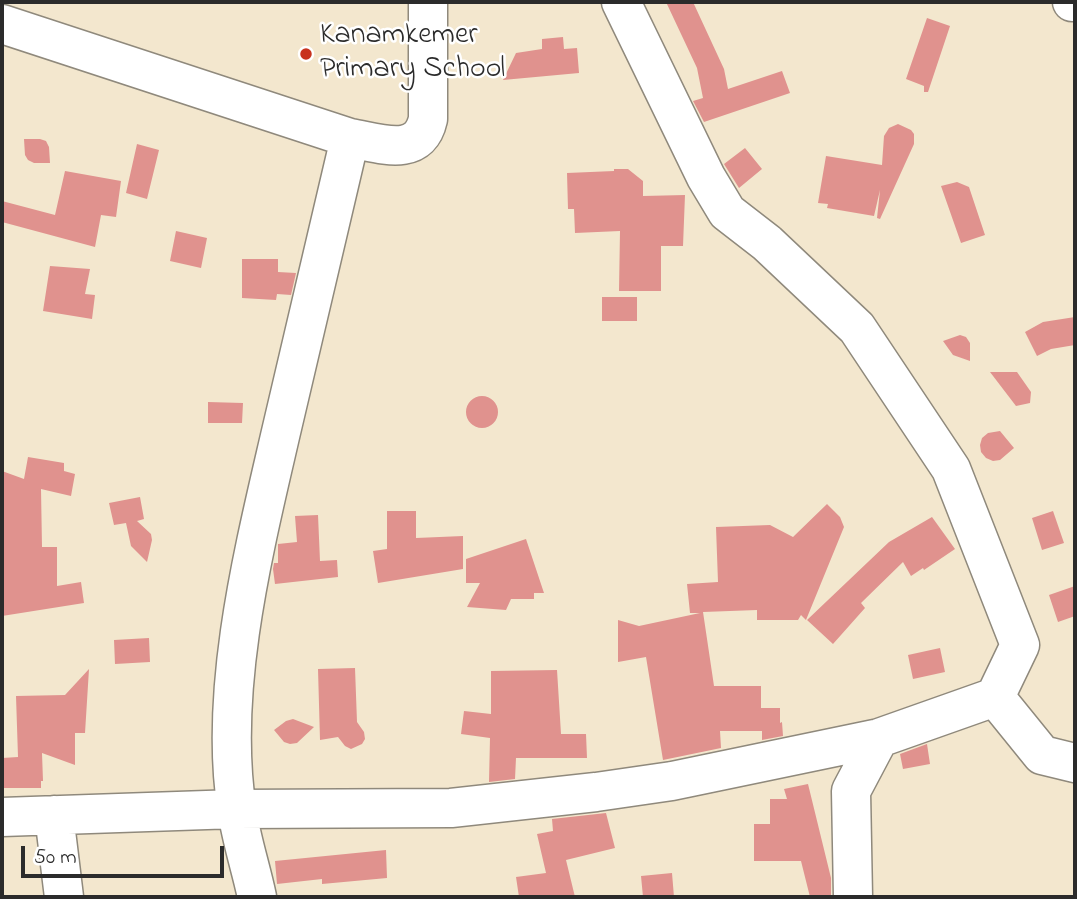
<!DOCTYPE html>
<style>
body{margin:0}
#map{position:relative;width:1077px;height:899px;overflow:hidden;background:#f3e7ce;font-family:"Indie Flower",sans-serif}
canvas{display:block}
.frame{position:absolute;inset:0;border:4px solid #2b2b2b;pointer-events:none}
.scale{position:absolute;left:21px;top:846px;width:203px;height:32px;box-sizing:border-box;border:4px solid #2b2b2b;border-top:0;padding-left:9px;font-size:21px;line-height:24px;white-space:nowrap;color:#2b2b2b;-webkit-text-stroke:5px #fff;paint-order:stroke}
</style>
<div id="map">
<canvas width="1077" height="899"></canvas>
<div class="frame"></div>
<div class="scale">50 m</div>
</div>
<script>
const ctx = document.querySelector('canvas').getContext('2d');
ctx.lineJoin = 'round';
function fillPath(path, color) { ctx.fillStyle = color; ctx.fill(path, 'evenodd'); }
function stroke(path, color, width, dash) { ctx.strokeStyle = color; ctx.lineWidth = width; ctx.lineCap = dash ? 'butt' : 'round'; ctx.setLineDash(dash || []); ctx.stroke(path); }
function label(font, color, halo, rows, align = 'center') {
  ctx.font = font + ' "Indie Flower",sans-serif'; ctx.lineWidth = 5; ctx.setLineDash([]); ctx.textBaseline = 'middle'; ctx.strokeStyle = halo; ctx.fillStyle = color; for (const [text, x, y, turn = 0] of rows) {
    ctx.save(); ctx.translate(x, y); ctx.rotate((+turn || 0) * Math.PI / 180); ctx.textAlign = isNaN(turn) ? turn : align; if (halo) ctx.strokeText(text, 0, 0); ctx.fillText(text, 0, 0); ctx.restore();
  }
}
fillPath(new Path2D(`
 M 666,2 L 693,2 L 724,69 L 728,89 L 782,71 L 790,93 L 704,122 L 693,101 L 703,98 L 697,68 Z
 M 927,18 L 950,26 L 928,92 L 924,92 L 924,86 L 906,79 Z
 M 563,37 L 564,49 L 577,48 L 579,73 L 503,80 L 516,53 L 542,49 L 542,39 Z
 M 898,124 L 911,130 L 914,134 L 914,144 L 880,219 L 877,218 L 880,190 L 874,216 L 827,208 L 828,204 L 818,203 L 826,156 L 882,165 L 884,136 L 889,128 Z
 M 24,139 L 40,139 L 46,141 L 49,147 L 50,163 L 34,163 L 28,160 L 25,155 Z
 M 137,144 L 159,150 L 147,199 L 126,193 Z
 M 745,148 L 762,169 L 739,188 L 724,164 Z
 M 614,169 L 628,169 L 643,181 L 643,196 L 685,195 L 683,246 L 661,246 L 661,291 L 619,291 L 620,231 L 575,233 L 574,209 L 568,209 L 567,173 L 614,171 Z
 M 65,171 L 121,181 L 116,217 L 101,215 L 95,247 L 2,222 L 2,201 L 55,215 Z
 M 957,182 L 969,187 L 985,235 L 961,243 L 941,186 Z
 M 176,231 L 207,238 L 201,268 L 170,261 Z
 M 242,259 L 278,259 L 278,272 L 296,273 L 291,295 L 277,294 L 276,300 L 242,298 Z
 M 50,266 L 90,269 L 85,294 L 95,295 L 92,319 L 43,311 Z
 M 602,297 L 637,297 L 637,321 L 602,321 Z
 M 1075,317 L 1075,345 L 1051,349 L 1037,356 L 1025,332 L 1043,322 Z
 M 960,335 L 966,337 L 970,343 L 970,361 L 953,355 L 943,341 Z
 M 990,372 L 1017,372 L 1031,392 L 1030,403 L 1016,406 Z
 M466 412a16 16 0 1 1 32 0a16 16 0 1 1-32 0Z
 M 208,402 L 243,403 L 242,423 L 208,423 Z
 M 1000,431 L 1014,448 L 1000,460 L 993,461 L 986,458 L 981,452 L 980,445 L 982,438 L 988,433 Z
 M 28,457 L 64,463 L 64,471 L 75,474 L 71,496 L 41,489 L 42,547 L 57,547 L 57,586 L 81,582 L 84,603 L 2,616 L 2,471 L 24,479 Z
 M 140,497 L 144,519 L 137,521 L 151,534 L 152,540 L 147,562 L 131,546 L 126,523 L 114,525 L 109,503 Z
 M 827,504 L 840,517 L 844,527 L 806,620 L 801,615 L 798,620 L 757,620 L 757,610 L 703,612 L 714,686 L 761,686 L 761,708 L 780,708 L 780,723 L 782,722 L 783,736 L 762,740 L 762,731 L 720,731 L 721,748 L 663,760 L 646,657 L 618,662 L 618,620 L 639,626 L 700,613 L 690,613 L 687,584 L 718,582 L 716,527 L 770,525 L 793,537 Z
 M 387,511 L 416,511 L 416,538 L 463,536 L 463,569 L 378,583 L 373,551 L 387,549 Z
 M 1053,511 L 1064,543 L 1042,550 L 1032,518 Z
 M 318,515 L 320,561 L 337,560 L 338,577 L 275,584 L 273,569 L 274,563 L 278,563 L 278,544 L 297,542 L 295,516 Z
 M 932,517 L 955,549 L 924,570 L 923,568 L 911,576 L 903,562 L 861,603 L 865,608 L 833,644 L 807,620 L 889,542 Z
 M 526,539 L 544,593 L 534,593 L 534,599 L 511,599 L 506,610 L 467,607 L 480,583 L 466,583 L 466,559 Z
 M 1075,586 L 1075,616 L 1058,622 L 1049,595 Z
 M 149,638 L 150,662 L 115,664 L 114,640 Z
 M 940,648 L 945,672 L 913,679 L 908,655 Z
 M 355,668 L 357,722 L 364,732 L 365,739 L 362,744 L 351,749 L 345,746 L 338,737 L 320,740 L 318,669 Z
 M 89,669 L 85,733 L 75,733 L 75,765 L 42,753 L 43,781 L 41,781 L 41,788 L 2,788 L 2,758 L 18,757 L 16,696 L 65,695 Z
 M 557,670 L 561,734 L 586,734 L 587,758 L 516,758 L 515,779 L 489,782 L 490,738 L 461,734 L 464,711 L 491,714 L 491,671 Z
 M 293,719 L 314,727 L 297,743 L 290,744 L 284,742 L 274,730 L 286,721 Z
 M 927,744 L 930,764 L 903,769 L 900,754 Z
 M 808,784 L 831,878 L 831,897 L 810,897 L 801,861 L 754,861 L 754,824 L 770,824 L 770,799 L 787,799 L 784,789 Z
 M 606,813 L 615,848 L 566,860 L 575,897 L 519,897 L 516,877 L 546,873 L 537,834 L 553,831 L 552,819 Z
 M 386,850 L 387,878 L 322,884 L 322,879 L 277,884 L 275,861 Z
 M 672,873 L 674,897 L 643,897 L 641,876 Z`), '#e0928e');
const minor = new Path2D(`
 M 621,2 L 706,177 L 727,212 L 767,243 L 857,328 L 951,469 L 1020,645 L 995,697
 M 1072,2 L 1075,2
 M 2,24 L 350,138 C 380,143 419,159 428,119 L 428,2
 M 54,815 L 64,897
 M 2,817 L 236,809 L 451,808 L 596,792 L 672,781 L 879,738 L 995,697 L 1042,755 L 1075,763
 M 257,897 C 251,868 241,839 237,810 C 218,690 254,549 281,432 C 304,334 327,236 350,138
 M 853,897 L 851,791 L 879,738`);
stroke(minor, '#8f897c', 41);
stroke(minor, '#fff', 38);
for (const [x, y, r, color] of [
 [306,54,7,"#c8321e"]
]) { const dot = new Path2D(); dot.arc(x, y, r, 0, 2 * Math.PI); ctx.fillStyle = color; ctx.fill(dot); stroke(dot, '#fff', 2.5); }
label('30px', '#2b2b2b', '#fff', [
 ["Kanamkemer",320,37],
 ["Primary School",320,71]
], 'left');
</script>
